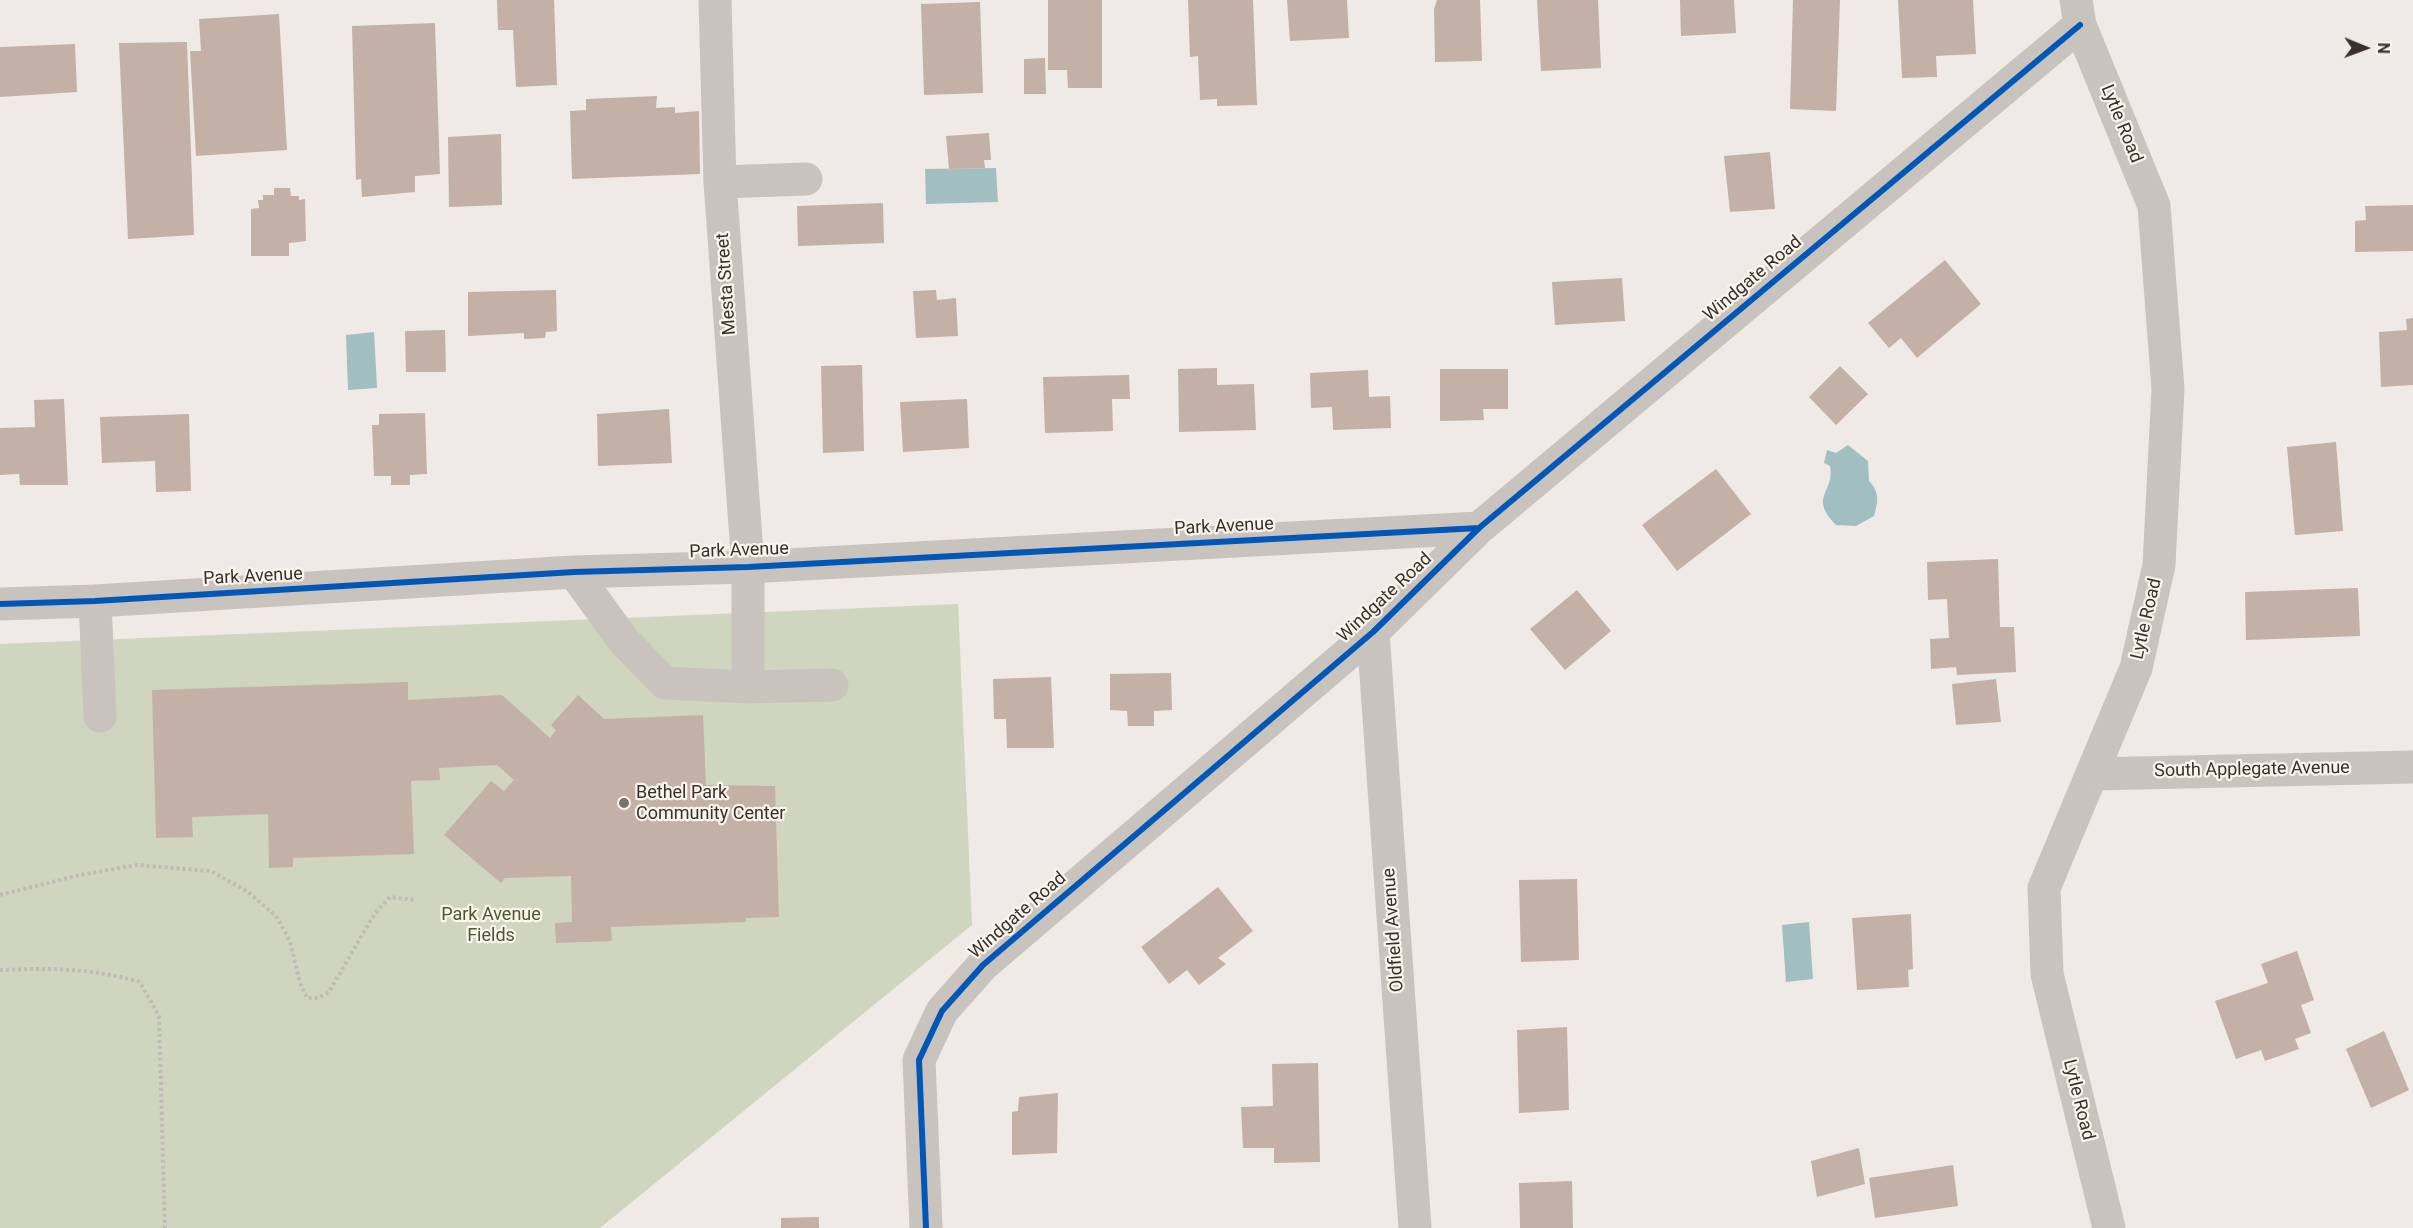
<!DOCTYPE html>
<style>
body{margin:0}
#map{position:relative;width:2413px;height:1228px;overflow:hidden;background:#efeae5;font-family:Roboto,sans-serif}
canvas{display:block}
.north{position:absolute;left:2335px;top:18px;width:60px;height:60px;-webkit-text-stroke:4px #fbf5ee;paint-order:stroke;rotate:91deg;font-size:16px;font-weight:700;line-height:24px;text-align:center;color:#3a302b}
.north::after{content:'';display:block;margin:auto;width:21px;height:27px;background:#3a302b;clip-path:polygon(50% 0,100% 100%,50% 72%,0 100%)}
</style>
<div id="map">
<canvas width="2413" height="1228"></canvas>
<div class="north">N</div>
</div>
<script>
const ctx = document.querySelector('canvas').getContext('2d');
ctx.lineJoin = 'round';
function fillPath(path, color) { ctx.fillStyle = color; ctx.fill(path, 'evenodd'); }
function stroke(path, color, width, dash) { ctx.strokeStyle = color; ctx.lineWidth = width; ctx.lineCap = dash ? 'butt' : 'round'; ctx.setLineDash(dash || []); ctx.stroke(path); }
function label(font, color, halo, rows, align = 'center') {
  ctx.font = font + ' Roboto,sans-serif'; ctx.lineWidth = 4.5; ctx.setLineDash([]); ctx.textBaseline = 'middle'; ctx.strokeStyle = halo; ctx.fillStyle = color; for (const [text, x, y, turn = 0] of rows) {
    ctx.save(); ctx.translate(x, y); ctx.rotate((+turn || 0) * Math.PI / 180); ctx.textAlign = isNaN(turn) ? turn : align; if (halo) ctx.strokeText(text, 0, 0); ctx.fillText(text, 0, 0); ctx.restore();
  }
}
fillPath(new Path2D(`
 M 958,604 L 972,925 L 600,1228 L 0,1228 L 0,644 Z`), '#d0d5bf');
fillPath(new Path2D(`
 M 996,168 L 998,202 L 926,204 L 925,169 Z
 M 374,332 L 377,388 L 348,390 L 346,335 Z
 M 1848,445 L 1868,461 L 1869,481 C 1880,492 1878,502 1874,516 L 1856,526 L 1836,525 C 1808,496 1835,493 1830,466 L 1824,463 L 1827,450 L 1836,453 Z
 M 1809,922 L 1813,979 L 1786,982 L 1782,925 Z`), '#a1bfc1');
fillPath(new Path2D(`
 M 497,0 L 554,0 L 557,85 L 516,87 L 513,30 L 498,30 Z
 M 1048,0 L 1102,0 L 1102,88 L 1068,88 L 1067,70 L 1048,70 Z
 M 1188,0 L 1253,0 L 1257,105 L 1217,106 L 1217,99 L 1200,100 L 1198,56 L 1190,57 Z
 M 1287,0 L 1347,0 L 1349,38 L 1290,41 Z
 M 1437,0 L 1480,0 L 1482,61 L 1435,62 L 1434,9 Z
 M 1537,0 L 1598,0 L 1601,68 L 1541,71 Z
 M 1680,0 L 1734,0 L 1736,33 L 1681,36 Z
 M 1793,0 L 1840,0 L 1836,111 L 1790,109 Z
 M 1898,0 L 1973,0 L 1976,54 L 1936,56 L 1937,77 L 1902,78 Z
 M 980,2 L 983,93 L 924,95 L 921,4 Z
 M 279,14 L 287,150 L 196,156 L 190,51 L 201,51 L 199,19 Z
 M 435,23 L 440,174 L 415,176 L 415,192 L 362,197 L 361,179 L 356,180 L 352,26 Z
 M 187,42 L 194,235 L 128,239 L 119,43 Z
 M 75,44 L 77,92 L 0,97 L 0,47 Z
 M 1045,58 L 1046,94 L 1024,94 L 1024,59 Z
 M 657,96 L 656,108 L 675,107 L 675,113 L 699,111 L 700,174 L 572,179 L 570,111 L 586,110 L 586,99 Z
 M 989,133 L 991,160 L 984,160 L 985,168 L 949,169 L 946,136 Z
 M 501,134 L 502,205 L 449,207 L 448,137 Z
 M 1770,152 L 1775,209 L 1730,212 L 1724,156 Z
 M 274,188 L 290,188 L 291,196 L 299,196 L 299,200 L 305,199 L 306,241 L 289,243 L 289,256 L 251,256 L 251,209 L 259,208 L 258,200 L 263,200 L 263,195 L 274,195 Z
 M 883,203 L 884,243 L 798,246 L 797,206 Z
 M 2413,205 L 2413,251 L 2355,252 L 2355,221 L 2366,220 L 2365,206 Z
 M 1945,260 L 1981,304 L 1917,358 L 1901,338 L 1889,348 L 1868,323 Z
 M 1622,278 L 1625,321 L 1555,325 L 1552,282 Z
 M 556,290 L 557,331 L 546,332 L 545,338 L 524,339 L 524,333 L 468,336 L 468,292 Z
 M 936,290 L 937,300 L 956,298 L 958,336 L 916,338 L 913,291 Z
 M 2413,318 L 2413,385 L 2381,387 L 2379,332 L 2407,330 L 2406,319 Z
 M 445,330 L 446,372 L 406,372 L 405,331 Z
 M 862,365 L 864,451 L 823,453 L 821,366 Z
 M 1840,366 L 1868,394 L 1836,425 L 1809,397 Z
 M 1217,368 L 1217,385 L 1254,384 L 1256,430 L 1179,432 L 1178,369 Z
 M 1440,369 L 1508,369 L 1508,409 L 1483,409 L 1484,420 L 1440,421 Z
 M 1368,370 L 1369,397 L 1390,396 L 1391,428 L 1333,430 L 1332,407 L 1311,408 L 1310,373 Z
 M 1129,375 L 1130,399 L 1112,399 L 1113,431 L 1045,433 L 1043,377 Z
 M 64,399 L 68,485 L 20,485 L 19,474 L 0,475 L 0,428 L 35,427 L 34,400 Z
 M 967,399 L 969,448 L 903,452 L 900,402 Z
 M 669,409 L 672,463 L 598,466 L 597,414 Z
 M 425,413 L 427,474 L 410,475 L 410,485 L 391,485 L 391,476 L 374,476 L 372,425 L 379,425 L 379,414 Z
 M 189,414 L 191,491 L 156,492 L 155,461 L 102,463 L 100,417 Z
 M 2336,442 L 2343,531 L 2295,535 L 2287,447 Z
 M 1716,469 L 1751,514 L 1677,571 L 1642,525 Z
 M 1998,559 L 2000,627 L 2014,627 L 2016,672 L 1957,675 L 1956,667 L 1931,669 L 1930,639 L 1949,638 L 1947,599 L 1928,600 L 1927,562 Z
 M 2358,588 L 2360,636 L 2246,640 L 2245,592 Z
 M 1577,590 L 1611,631 L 1565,670 L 1530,629 Z
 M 1171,673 L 1172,710 L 1154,711 L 1154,726 L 1128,726 L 1127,711 L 1110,710 L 1110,674 Z
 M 1051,677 L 1054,748 L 1007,748 L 1006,719 L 994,719 L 993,679 Z
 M 1996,679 L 2001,722 L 1956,725 L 1952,684 Z
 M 408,682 L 408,700 L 502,695 L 550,738 L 556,730 L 551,725 L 578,695 L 604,719 L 703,715 L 706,785 L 775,786 L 779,917 L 746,918 L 746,922 L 611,927 L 612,941 L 556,943 L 555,923 L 572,922 L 571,876 L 505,878 L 501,883 L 444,835 L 491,781 L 504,791 L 514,780 L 497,765 L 439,768 L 440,780 L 411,781 L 414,854 L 293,858 L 293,867 L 269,868 L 268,814 L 192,817 L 193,837 L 156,838 L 152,690 Z
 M 1577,879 L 1579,960 L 1521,962 L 1519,880 Z
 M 1218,887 L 1253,931 L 1218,958 L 1226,964 L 1199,985 L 1187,970 L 1169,984 L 1141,947 Z
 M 1911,914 L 1913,969 L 1908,970 L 1909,987 L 1857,990 L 1852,918 Z
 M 2297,951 L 2314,1000 L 2301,1005 L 2311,1033 L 2295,1039 L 2299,1049 L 2265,1061 L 2261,1050 L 2236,1059 L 2215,1001 L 2268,983 L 2261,964 Z
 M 1567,1027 L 1569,1110 L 1519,1113 L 1517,1030 Z
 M 2384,1031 L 2409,1090 L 2371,1108 L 2346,1049 Z
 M 1318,1063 L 1320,1162 L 1274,1163 L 1274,1148 L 1243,1148 L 1241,1107 L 1273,1106 L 1272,1064 Z
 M 1058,1093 L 1057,1153 L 1012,1155 L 1012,1112 L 1018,1111 L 1019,1097 Z
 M 1859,1148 L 1865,1184 L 1817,1197 L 1811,1161 Z
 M 1953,1165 L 1958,1206 L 1875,1218 L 1869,1178 Z
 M 1572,1181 L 1573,1228 L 1520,1228 L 1519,1183 Z
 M 819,1217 L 819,1228 L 781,1228 L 781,1218 Z`), '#c3b0a7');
stroke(new Path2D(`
 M 0,895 L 80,875 L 137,865 L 211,871 L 248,892 L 276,916 L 290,941 L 300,983 L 307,998 L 318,998 L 329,992 L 375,913 L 390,897 L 414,900
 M 0,970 C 51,968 91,968 140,982 L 159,1016 L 165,1228`), '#c1bbb6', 4, [3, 3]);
stroke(new Path2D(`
 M 715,0 L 720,182 L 748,567 L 748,687
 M 2076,0 L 2080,25 L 2154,206 L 2168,389 L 2159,565 L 2136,668 L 2044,888 L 2047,974 L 2109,1228
 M 720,182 L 806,179
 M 574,572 L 623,640 L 665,683 L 748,687 L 832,685
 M 95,601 L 100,716
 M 0,604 L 95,601 L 574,572 L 748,567 L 1479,528
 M 1373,632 L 1415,1228
 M 2092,774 L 2413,767
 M 926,1228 L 919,1060 L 942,1011 L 983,965 L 1373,632 L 1479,528 L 2080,25`), '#c9c3bd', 33);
stroke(new Path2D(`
 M 0,604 L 95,601 L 574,572 L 748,567 L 1479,528
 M 926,1228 L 919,1060 L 942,1011 L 983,965 L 1373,632 L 1479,528 L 2080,25`), '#0057b8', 6);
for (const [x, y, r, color] of [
 [624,803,6,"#79716c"]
]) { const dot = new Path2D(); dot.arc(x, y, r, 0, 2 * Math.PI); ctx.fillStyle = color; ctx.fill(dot); stroke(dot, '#fbf5ee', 2); }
label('18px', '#3a302b', '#fbf5ee', [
 ["Lytle Road",2121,124,68],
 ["Windgate Road",1753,279,-40],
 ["Mesta Street",727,284,-94],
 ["Park Avenue",1224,527,-3],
 ["Park Avenue",739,551,-2],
 ["Park Avenue",253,577,-3],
 ["Windgate Road",1385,598,-43],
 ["Lytle Road",2147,619,-77],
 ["South Applegate Avenue",2252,770,-1],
 ["Windgate Road",1018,916,-41],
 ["Oldfield Avenue",1394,930,-94],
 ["Lytle Road",2078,1100,76]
]);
label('18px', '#3a302b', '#fbf5ee', [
 ["Bethel Park",636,793],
 ["Community Center",636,814]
], 'left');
label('18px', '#48592f', '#fbf5ee', [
 ["Park Avenue",491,915],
 ["Fields",491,936]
]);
</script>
